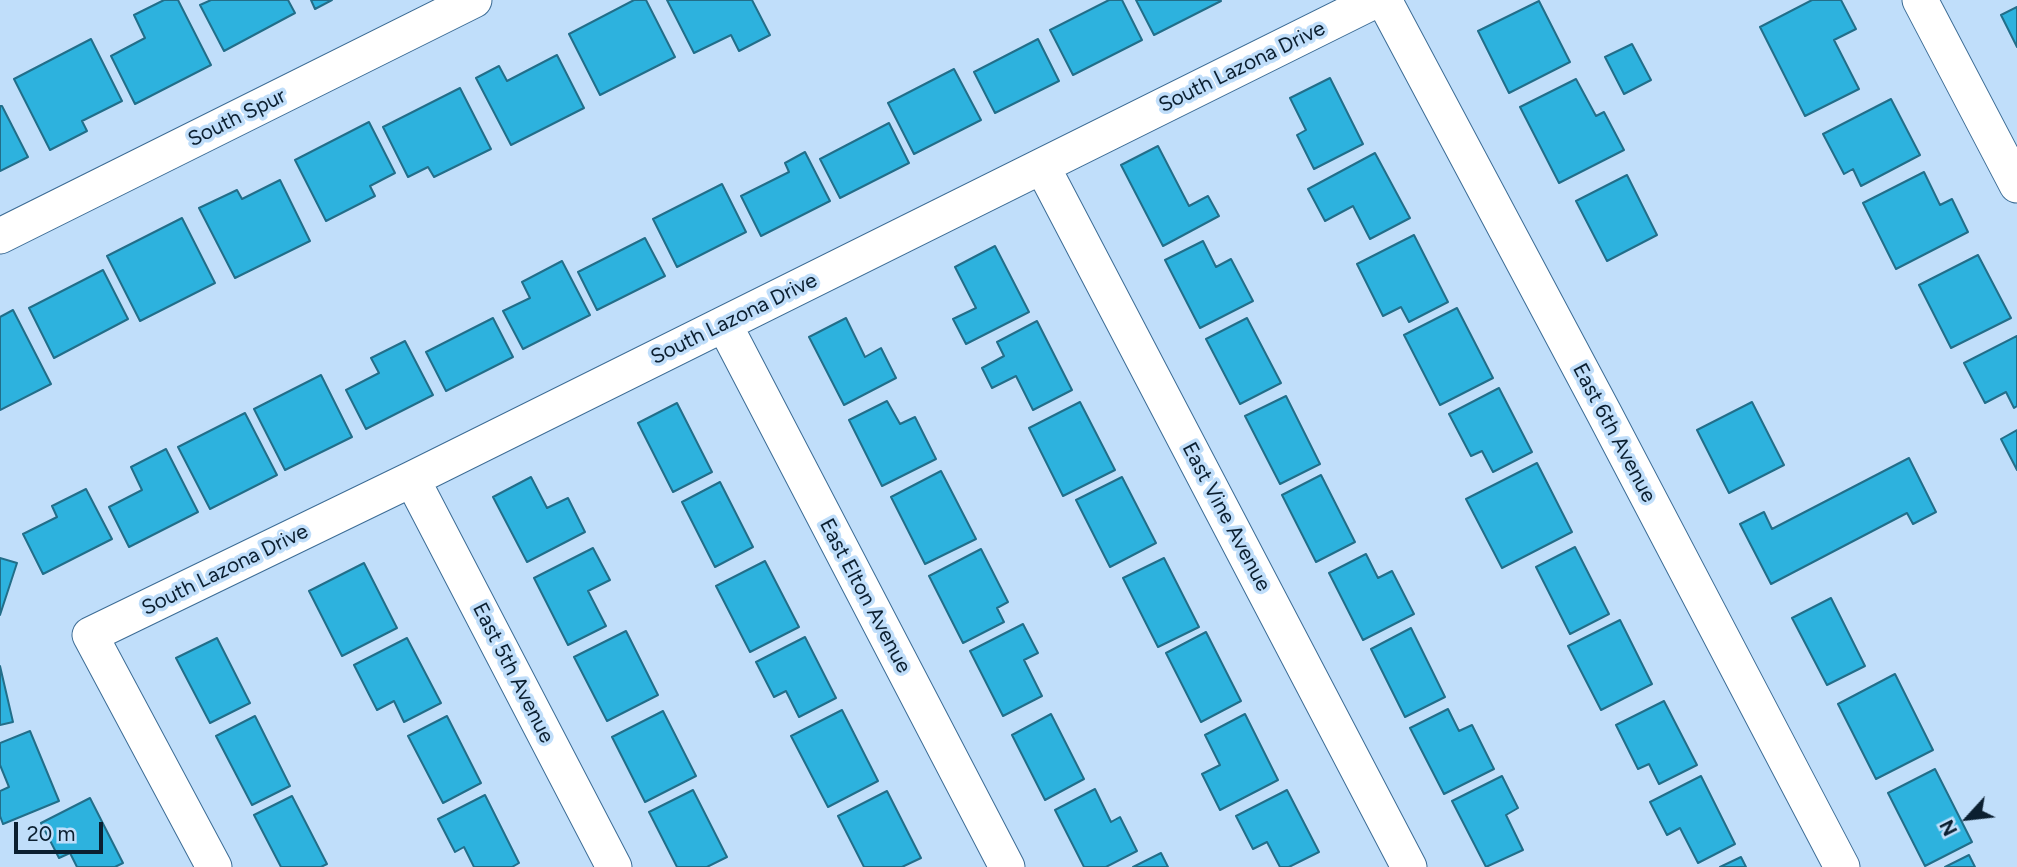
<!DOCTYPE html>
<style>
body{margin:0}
#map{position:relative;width:2017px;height:867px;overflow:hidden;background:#c0defa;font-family:Figtree,sans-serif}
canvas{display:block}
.north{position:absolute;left:1933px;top:783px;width:70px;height:70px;-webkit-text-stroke:5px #c0defa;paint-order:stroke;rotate:243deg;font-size:19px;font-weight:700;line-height:28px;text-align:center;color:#0b1f30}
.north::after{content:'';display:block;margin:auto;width:24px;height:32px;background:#0b1f30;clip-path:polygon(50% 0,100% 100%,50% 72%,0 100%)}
.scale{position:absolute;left:14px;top:822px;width:89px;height:32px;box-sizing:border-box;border:4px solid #0b1f30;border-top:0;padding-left:9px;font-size:21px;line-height:24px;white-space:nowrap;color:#0b1f30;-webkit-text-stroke:5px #c0defa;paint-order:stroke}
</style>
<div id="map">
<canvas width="2017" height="867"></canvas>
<div class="north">N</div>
<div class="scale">20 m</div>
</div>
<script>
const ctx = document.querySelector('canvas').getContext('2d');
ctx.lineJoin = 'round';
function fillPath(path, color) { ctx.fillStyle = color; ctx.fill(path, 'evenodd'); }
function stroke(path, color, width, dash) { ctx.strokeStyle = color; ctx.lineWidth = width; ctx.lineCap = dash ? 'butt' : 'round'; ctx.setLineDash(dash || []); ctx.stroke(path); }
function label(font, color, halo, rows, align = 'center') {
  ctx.font = font + ' Figtree,sans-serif'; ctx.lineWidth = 7; ctx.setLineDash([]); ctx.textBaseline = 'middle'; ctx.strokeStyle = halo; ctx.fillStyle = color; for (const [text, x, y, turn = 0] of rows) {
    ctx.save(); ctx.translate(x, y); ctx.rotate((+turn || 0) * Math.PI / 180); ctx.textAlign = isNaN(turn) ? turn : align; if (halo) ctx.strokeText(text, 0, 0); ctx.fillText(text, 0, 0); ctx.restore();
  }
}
const building = new Path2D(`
 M 164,0 L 178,0 L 211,65 L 135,104 L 111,56 L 145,38 L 134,15 Z
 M 211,0 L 288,0 L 295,13 L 224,51 L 200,5 Z
 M 311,0 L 332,0 L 315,9 Z
 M 634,0 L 646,0 L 675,57 L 600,95 L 569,34 Z
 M 667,0 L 752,0 L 770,35 L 739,51 L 731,35 L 694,53 Z
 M 1109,0 L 1122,0 L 1142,40 L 1073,75 L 1050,30 Z
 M 1136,0 L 1220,0 L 1221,1 L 1154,35 Z
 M 1812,0 L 1841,0 L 1856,29 L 1834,40 L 1859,89 L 1805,116 L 1760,27 Z
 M 1539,1 L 1570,62 L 1509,93 L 1478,31 Z
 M 2017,7 L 2017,47 L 2001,15 Z
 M 91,39 L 122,101 L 82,121 L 87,131 L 50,150 L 14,79 Z
 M 1038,39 L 1059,81 L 995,113 L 974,72 Z
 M 1632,44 L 1651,80 L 1624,94 L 1605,57 Z
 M 557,55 L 584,108 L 511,145 L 476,78 L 499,66 L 507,81 Z
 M 954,69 L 981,120 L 914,154 L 888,103 Z
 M 1330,78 L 1363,144 L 1314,169 L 1297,135 L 1306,130 L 1290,98 Z
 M 1576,79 L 1596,116 L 1604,112 L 1624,150 L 1559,183 L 1520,107 Z
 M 460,88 L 491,149 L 434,177 L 428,167 L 408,177 L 383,127 Z
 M 1891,99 L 1920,155 L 1861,186 L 1853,169 L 1844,174 L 1823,134 Z
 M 0,106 L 2,106 L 28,157 L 0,171 Z
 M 369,122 L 395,173 L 370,186 L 375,196 L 326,221 L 295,160 Z
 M 889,123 L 909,163 L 840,198 L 820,159 Z
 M 1158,146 L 1189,206 L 1208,196 L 1219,216 L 1163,246 L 1121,165 Z
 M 805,152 L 830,201 L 761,236 L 741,196 L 789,172 L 785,163 Z
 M 1375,153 L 1410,218 L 1370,239 L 1353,206 L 1325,221 L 1308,189 Z
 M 1924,172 L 1940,205 L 1952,199 L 1968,232 L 1896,269 L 1863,203 Z
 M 1627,175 L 1657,235 L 1607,261 L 1576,201 Z
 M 280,180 L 310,241 L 235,278 L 199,208 L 237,190 L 242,199 Z
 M 722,184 L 746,232 L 677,267 L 653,219 Z
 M 182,218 L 215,283 L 140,321 L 107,256 Z
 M 1414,235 L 1448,302 L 1409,322 L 1401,307 L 1383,316 L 1357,264 Z
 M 645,238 L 665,276 L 597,310 L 578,272 Z
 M 1203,241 L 1216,267 L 1231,259 L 1253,301 L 1200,328 L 1165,260 Z
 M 995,246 L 1029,312 L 966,344 L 953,319 L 976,308 L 955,267 Z
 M 1978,255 L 2011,318 L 1951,348 L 1919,285 Z
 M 562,261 L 590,315 L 523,349 L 503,311 L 530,298 L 522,282 Z
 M 103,270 L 128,319 L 54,358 L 29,308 Z
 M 1457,308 L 1493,378 L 1440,405 L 1404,335 Z
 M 13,310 L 51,384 L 0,410 L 0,317 Z
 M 493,318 L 513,357 L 446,391 L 426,352 Z
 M 846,318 L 865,357 L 881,348 L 896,378 L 844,405 L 809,337 Z
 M 1247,318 L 1281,383 L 1240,404 L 1206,339 Z
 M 1037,321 L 1072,390 L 1033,410 L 1016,376 L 992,388 L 982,368 L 1004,356 L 997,342 Z
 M 2017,336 L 2017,406 L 2014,408 L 2006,392 L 1985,403 L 1964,363 Z
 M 405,341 L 433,395 L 366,429 L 346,390 L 379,373 L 371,358 Z
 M 321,375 L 352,437 L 285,470 L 254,409 Z
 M 1499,388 L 1532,452 L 1493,472 L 1482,451 L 1471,456 L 1449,414 Z
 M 1286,396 L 1320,464 L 1280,484 L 1245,416 Z
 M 887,401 L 900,424 L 915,417 L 936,459 L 882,486 L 849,420 Z
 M 1080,402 L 1115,470 L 1063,496 L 1029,428 Z
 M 1752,402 L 1784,465 L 1729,493 L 1697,430 Z
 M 677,403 L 712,472 L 673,492 L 638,423 Z
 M 245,413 L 277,475 L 210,509 L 178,447 Z
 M 2017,430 L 2017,470 L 2001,439 Z
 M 166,449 L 198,512 L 129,547 L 109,507 L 142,490 L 131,467 Z
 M 1909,458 L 1936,512 L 1913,524 L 1907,513 L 1771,584 L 1740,524 L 1764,512 L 1772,529 Z
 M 1537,463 L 1572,532 L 1502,568 L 1466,499 Z
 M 941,471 L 976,539 L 925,564 L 891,497 Z
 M 1321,475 L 1355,542 L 1316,562 L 1282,495 Z
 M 531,477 L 547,508 L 568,498 L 585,532 L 527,562 L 493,497 Z
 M 1122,477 L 1156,543 L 1110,567 L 1076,500 Z
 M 720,482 L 753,547 L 715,567 L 682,502 Z
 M 86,489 L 112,539 L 43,574 L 23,534 L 57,517 L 52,506 Z
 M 1575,547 L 1609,614 L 1570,634 L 1536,567 Z
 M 593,548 L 610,580 L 588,591 L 606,626 L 568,645 L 534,578 Z
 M 981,549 L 1008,602 L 997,608 L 1004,622 L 963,643 L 929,576 Z
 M 1366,554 L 1378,578 L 1392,571 L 1414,614 L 1363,640 L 1329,573 Z
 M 0,558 L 17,563 L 0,615 Z
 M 1164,558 L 1199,627 L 1158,647 L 1123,578 Z
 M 765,561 L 799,627 L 750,652 L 716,586 Z
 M 364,563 L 397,628 L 342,656 L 309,591 Z
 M 1831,598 L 1865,666 L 1827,685 L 1792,618 Z
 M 1620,620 L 1652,684 L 1601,710 L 1568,646 Z
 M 1023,624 L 1038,653 L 1024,660 L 1042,696 L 1003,716 L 970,651 Z
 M 1411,628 L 1445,697 L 1405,717 L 1371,649 Z
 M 626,631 L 658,695 L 607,721 L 574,657 Z
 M 1206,632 L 1241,701 L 1201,722 L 1166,653 Z
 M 805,637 L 836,698 L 799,717 L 786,691 L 774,697 L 756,662 Z
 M 217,638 L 250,703 L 210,723 L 176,658 Z
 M 407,638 L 441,703 L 404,722 L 394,701 L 377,710 L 354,665 Z
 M 0,666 L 13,722 L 0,725 Z
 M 1895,674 L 1933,750 L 1876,779 L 1838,704 Z
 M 1664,701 L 1697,765 L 1659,784 L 1649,764 L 1638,769 L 1616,725 Z
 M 1448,709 L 1459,731 L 1472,725 L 1494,769 L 1444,794 L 1410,728 Z
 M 842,710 L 878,781 L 828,807 L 791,736 Z
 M 663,711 L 696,776 L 645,802 L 612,737 Z
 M 1051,714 L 1084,779 L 1045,800 L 1012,735 Z
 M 1245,714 L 1278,780 L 1220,810 L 1202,774 L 1220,765 L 1205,735 Z
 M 255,716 L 290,786 L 252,805 L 216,736 Z
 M 447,716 L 481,783 L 443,803 L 408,736 Z
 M 30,731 L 59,801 L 3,824 L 0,816 L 0,791 L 9,787 L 0,765 L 0,743 Z
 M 1935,769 L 1972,842 L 1925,866 L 1888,793 Z
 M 1502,776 L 1518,808 L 1506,815 L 1523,850 L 1486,867 L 1452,801 Z
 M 1701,776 L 1735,844 L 1698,863 L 1680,828 L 1667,835 L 1650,802 Z
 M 1095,789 L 1111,822 L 1120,817 L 1137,851 L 1106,867 L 1084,867 L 1055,810 Z
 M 693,790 L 727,857 L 707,867 L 677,867 L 649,812 Z
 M 1287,790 L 1319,852 L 1289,867 L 1280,867 L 1267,842 L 1253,849 L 1236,816 Z
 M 887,791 L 921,858 L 902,867 L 864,867 L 838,816 Z
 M 485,795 L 519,863 L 512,867 L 474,867 L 464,847 L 455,852 L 438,819 Z
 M 292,796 L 327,864 L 321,867 L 281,867 L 254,815 Z
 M 90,798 L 123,863 L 115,867 L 77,867 L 70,853 L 59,858 L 41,823 Z
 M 1161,853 L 1168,867 L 1133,867 Z
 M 1969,855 L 1975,867 L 1945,867 Z
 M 1741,857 L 1746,867 L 1720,867 Z`);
fillPath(building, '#2db2de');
stroke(building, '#226e89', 2);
const minor = new Path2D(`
 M 1384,0 L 1604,413 L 1842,867
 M 1920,0 L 2017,185
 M 1042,166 L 1409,867
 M 0,236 L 474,0
 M 724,324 L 1007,867
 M 412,479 L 614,867
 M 214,867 L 90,635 L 412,479 L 1376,0`);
stroke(minor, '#3c6c95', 37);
stroke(minor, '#fff', 35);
label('21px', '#0b1f30', '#c0defa', [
 ["South Lazona Drive",1242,67,-26],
 ["South Spur",237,118,-26],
 ["South Lazona Drive",734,319,-26],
 ["East 6th Avenue",1614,433,62],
 ["East Vine Avenue",1226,517,62],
 ["South Lazona Drive",225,570,-26],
 ["East Elton Avenue",865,596,62],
 ["East 5th Avenue",513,673,63]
]);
</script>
